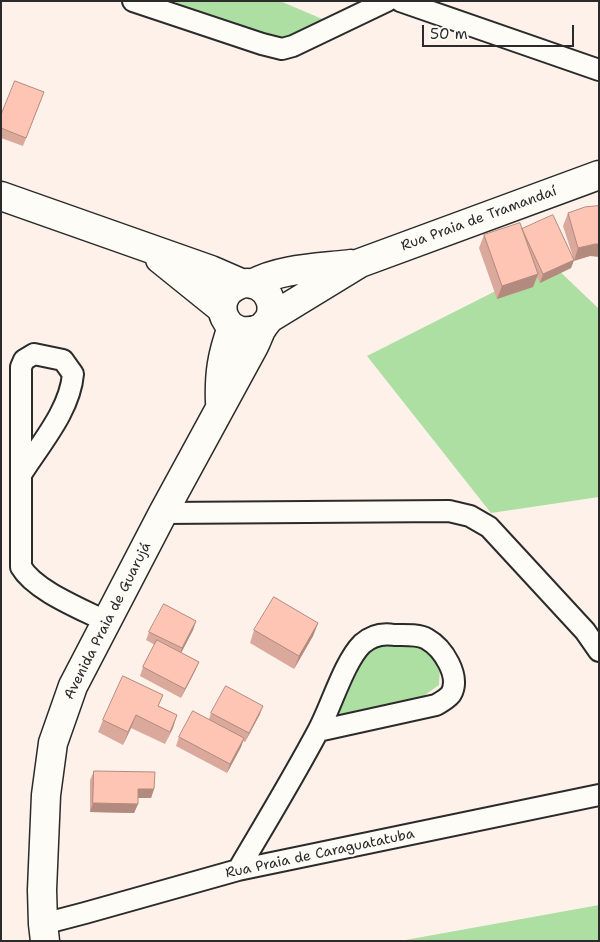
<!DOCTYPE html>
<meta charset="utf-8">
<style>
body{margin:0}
#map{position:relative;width:600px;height:942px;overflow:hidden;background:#fdf1ea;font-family:"Shantell Sans",sans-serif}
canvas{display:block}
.frame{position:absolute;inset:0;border:2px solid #2b2b2b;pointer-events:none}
.scale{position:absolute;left:422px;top:25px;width:152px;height:22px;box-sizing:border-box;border:2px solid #2b2b2b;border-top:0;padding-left:6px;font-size:15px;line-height:18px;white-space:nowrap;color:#2b2b2b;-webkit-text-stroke:4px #fdfcf7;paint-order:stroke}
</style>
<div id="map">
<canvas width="600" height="942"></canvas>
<div class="frame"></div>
<div class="scale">50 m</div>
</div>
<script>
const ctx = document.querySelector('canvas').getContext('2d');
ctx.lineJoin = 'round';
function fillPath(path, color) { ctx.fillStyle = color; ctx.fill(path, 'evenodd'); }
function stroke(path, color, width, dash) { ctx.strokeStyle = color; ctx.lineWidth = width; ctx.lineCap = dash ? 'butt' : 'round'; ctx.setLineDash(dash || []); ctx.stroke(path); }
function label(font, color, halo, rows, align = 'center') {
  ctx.font = font + ' "Shantell Sans",sans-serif'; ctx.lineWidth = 4.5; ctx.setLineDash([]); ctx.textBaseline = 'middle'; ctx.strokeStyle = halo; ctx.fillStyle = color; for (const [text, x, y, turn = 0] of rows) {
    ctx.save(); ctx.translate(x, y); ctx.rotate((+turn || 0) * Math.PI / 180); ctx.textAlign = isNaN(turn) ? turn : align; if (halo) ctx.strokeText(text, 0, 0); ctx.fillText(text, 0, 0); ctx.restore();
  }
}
fillPath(new Path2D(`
 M 153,1 L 280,1 L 341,27 L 287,48 Z
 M 551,263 L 599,309 L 599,497 L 491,513 L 367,356 Z
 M 374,643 L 401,643 L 428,648 L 440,667 L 439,685 L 422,697 L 333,717 L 360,656 Z
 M 599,905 L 599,941 L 400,941 Z`), '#acdfa1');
const street = new Path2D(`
 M 133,1 L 262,44 L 282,49 L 293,46 L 387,1
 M 400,1 L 599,70
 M 22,473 C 41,443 70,410 73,374 L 63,360 L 34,354 L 24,360 L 21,367 L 21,567 C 35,591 82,609 107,622
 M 163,513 L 449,511 L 470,516 L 489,527 L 585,631 L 599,651
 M 238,870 C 265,824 293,778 318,731 C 331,707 344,662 362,644 C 372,635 382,633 394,635 C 403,635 419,634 427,639 C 443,648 461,676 451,694 C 447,699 441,702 436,705 L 318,731
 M 43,924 L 85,913 L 238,870 L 599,795`);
const secondary = new Path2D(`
 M 1,196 L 211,270 L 241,283
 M 160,259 L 222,309
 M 252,284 C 280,268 320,268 351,264
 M 270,318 L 360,263 L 599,175
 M 220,402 C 219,373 222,355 232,327
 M 45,941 L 43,924 L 42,890 L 46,795 L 53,743 L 73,686 L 163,513 L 254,346 C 257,340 259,334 262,328 C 264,325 267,322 269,319 C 275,307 270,292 258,286 C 252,283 245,282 239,285 C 207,297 225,346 263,327`);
stroke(street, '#2b2b2b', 24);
stroke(secondary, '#2b2b2b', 31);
stroke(street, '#fdfcf7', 20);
stroke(secondary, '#fdfcf7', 28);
fillPath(new Path2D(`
 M 44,92 L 23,146 L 1,138 L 1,115 Z
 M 568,213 L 590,256 L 574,260 L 571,268 L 540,283 L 537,277 L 533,287 L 497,299 L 479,248 L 484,235 L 522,229 L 573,257 L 563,226 Z
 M 196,621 L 193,630 L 181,653 L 199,662 L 195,671 L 181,698 L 140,676 L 143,667 L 155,645 L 146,640 L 149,632 Z
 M 318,623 L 313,636 L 294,669 L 250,643 L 254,630 Z
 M 159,706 L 177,715 L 165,744 L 131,728 L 123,745 L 98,732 L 103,720 Z
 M 211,713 L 260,714 L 245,742 L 243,741 L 241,747 L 227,773 L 176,746 L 179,737 L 209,719 Z
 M 94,771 L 154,789 L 151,798 L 138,798 L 138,804 L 134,813 L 90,812 L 90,780 Z`), '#daa99b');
fillPath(new Path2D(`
 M 595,244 L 599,244 L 599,257 L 590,256 L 574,261 L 578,248 Z
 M 574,260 L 571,268 L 540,283 L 543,274 Z
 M 538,274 L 533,287 L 497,299 L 502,286 Z
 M 196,621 L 193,630 L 179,657 L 182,648 Z
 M 318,623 L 313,636 L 294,669 L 299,656 Z
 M 199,662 L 195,671 L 181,698 L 185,689 Z
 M 263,706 L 260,714 L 245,742 L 249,733 Z
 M 136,715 L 131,728 L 123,745 L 128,732 Z
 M 177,715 L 173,728 L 165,744 L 170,732 Z
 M 244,738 L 241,747 L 227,773 L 230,764 Z
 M 138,789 L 154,789 L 151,798 L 135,798 Z
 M 93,803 L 138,804 L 134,813 L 90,812 Z`), '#b28a7e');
const building = new Path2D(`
 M 15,81 L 44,92 L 26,138 L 1,128 L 1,115 Z
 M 599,206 L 599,244 L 595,244 L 578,248 L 568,213 L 585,207 Z
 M 553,215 L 574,260 L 543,274 L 522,229 Z
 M 520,223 L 538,274 L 502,286 L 484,235 Z
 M 274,597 L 318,623 L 299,656 L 254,630 Z
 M 164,604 L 196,621 L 182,648 L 149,632 Z
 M 157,640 L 199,662 L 185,689 L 143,667 Z
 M 123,676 L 163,695 L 158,706 L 177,715 L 170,732 L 136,715 L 128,732 L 103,720 Z
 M 226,686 L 263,706 L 249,733 L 211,713 Z
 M 193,711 L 244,738 L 230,764 L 179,737 Z
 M 94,771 L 155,772 L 154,789 L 138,789 L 138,804 L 93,803 Z`);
fillPath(building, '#fec5b4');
stroke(building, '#b28a7e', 1);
label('14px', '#2b2b2b', '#fdfcf7', [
 ["Rua Praia de Tramandaí",479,219,-20],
 ["Avenida Praia de Guarujá",108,621,-63],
 ["Rua Praia de Caraguatatuba",320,854,-12]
]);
</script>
